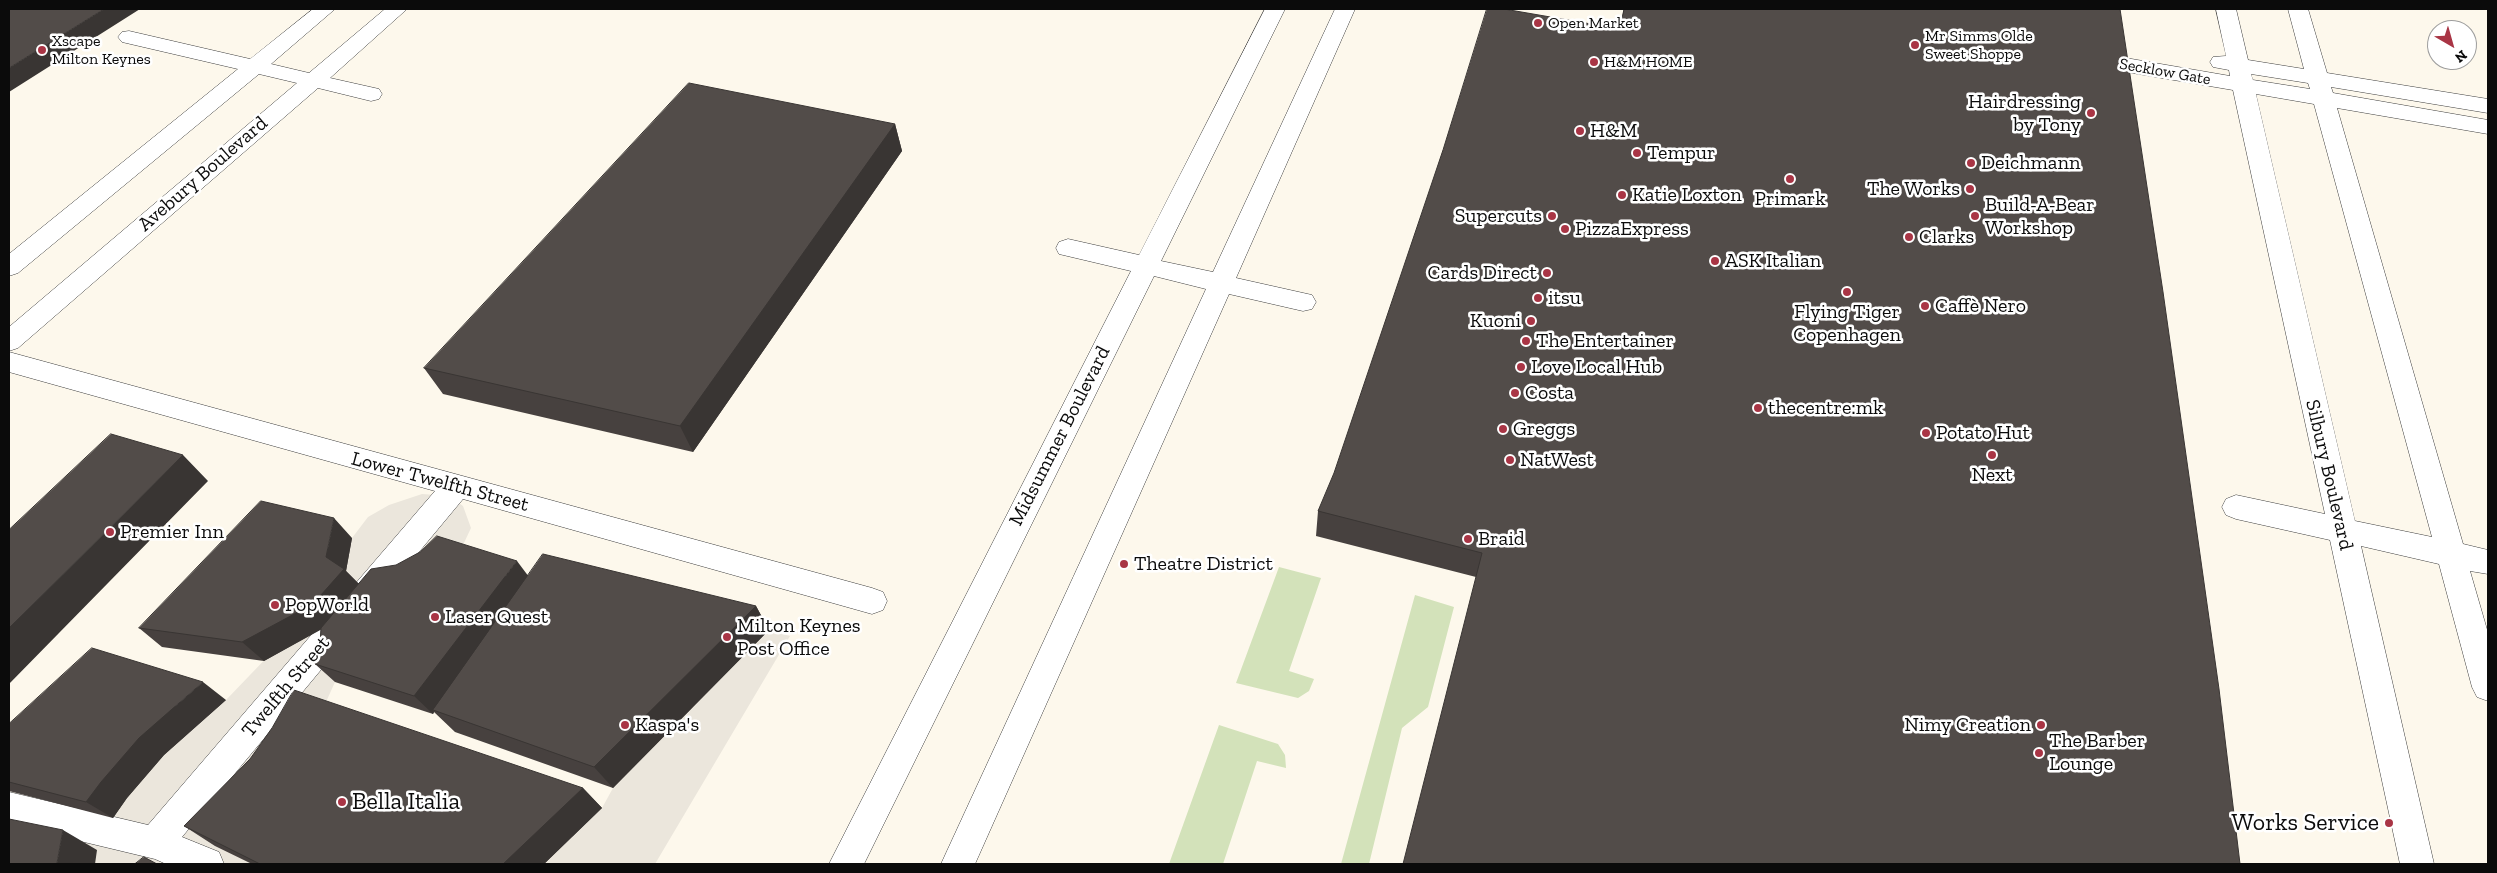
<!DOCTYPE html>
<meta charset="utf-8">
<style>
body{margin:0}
#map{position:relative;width:2497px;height:873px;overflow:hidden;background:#fdf8ec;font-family:"Zilla Slab",serif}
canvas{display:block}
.frame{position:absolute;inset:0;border:10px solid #0b0b0b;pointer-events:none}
.north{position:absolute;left:2427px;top:20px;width:50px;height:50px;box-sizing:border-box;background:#fff;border:1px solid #9d9d9d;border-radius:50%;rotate:142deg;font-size:14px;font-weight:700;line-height:20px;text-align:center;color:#0b0b0b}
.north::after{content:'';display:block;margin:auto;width:18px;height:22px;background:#a93545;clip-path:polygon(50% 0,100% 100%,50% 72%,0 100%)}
</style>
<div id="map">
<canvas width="2497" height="873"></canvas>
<div class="frame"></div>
<div class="north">N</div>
</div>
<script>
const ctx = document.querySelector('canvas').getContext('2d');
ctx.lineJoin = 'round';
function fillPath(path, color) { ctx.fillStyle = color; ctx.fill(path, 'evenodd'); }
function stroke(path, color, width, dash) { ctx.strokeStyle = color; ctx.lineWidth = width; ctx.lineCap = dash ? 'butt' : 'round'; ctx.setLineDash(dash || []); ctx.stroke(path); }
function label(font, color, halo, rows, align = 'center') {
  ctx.font = font + ' "Zilla Slab",serif'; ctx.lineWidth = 5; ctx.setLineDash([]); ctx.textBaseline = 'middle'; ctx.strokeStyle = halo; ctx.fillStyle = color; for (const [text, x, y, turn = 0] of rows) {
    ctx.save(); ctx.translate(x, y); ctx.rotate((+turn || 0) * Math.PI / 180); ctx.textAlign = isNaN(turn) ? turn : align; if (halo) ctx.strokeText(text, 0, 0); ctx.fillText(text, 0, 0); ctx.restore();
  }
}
fillPath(new Path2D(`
 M 1279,567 L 1321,578 L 1289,671 L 1314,679 L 1309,691 L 1298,698 L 1236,683 Z
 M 1415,595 L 1454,607 L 1428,707 L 1402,728 L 1369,864 L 1341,864 Z
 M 1219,725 L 1278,744 L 1285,755 L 1286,768 L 1257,761 L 1223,864 L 1169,864 Z`), '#d3e2ba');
fillPath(new Path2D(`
 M 422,494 L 449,496 L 463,506 L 471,528 L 463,545 L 335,682 L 253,864 L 95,864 L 9,831 L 9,791 L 113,818 L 127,798 L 164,755 L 226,700 L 345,576 L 352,538 L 368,517 L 389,505 Z
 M 769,630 L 790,636 L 655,864 L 544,864 L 602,808 L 613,788 Z`), '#ebe6dc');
const minor = new Path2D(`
 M 313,9 L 335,9 L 271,64 L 309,73 L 385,9 L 407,9 L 330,78 L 379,89 L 382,94 L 379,99 L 371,101 L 318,88 L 18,348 L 9,351 L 9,327 L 297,83 L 259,74 L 18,273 L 9,276 L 9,254 L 238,69 L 122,42 L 118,37 L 122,32 L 129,31 L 250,59 Z
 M 1265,9 L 1285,9 L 1161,261 L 1213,272 L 1335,9 L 1355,9 L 1236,278 L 1312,295 L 1316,302 L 1312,309 L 1303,311 L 1229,294 L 975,864 L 941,864 L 1206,289 L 1154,276 L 864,864 L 829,864 L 1131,271 L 1059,254 L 1056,248 L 1059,242 L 1068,239 L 1139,255 Z
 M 2216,9 L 2236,9 L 2248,60 L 2304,69 L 2288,9 L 2308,9 L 2327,73 L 2488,99 L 2488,113 L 2331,87 L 2333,93 L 2488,120 L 2488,134 L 2337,108 L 2463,544 L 2488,550 L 2488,574 L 2470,571 L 2488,633 L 2488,701 L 2477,697 L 2472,687 L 2439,564 L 2361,546 L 2434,864 L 2400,864 L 2330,540 L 2236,519 L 2226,515 L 2222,507 L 2226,499 L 2236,495 L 2325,514 L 2233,90 L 2091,66 L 2083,64 L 2080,59 L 2083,54 L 2091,52 L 2230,76 L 2229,70 L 2213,67 L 2210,62 L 2213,57 L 2226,56 ZM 2251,74 L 2308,83 L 2310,89 L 2253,80 ZM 2256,94 L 2314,104 L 2432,537 L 2355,521 Z
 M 9,352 L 872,588 L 883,592 L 887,601 L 883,610 L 872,614 L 463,499 L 182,837 L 219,852 L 224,864 L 166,864 L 155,859 L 9,824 L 9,792 L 148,825 L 435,491 L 9,372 Z`);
stroke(minor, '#3e3e3e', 1);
fillPath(minor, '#fff');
fillPath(new Path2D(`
 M 1624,9 L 2120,9 L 1476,577 L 1316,536 L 1318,511 L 1619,29 Z
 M 895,124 L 902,151 L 693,452 L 443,394 L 424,368 Z
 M 352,538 L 346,571 L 358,583 L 528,575 L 756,606 L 769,630 L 613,788 L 455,732 L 434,712 L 433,714 L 335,682 L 315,664 L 320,645 L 321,629 L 264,661 L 162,647 L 139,628 Z
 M 226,700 L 164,755 L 127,798 L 113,818 L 9,791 L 9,724 Z
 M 583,788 L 602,808 L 544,864 L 252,864 L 215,846 L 184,826 Z`), '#47413f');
fillPath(new Path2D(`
 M 104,9 L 140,9 L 9,92 L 9,68 Z
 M 895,124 L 902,151 L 693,452 L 680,426 Z
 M 183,455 L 208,481 L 9,684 L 9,628 Z
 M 334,518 L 352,538 L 346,571 L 363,588 L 333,623 L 264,661 L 242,642 L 326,557 Z
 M 517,561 L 532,581 L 433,710 L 434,712 L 433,714 L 414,696 Z
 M 756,606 L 769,630 L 613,788 L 594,767 Z
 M 203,682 L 226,700 L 164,755 L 127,798 L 113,818 L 86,802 L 101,782 L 139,738 Z
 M 583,788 L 602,808 L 544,864 L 503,864 Z
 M 63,830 L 97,850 L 95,864 L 59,864 L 57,863 Z`), '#393533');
const building = new Path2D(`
 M 9,9 L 104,9 L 9,68 Z
 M 1487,9 L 1504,9 L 1620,29 L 1624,9 L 2120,9 L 2163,292 L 2219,689 L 2240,864 L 1403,864 L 1482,553 L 1318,511 L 1334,473 L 1443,150 Z
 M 689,83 L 895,124 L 680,426 L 424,368 Z
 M 111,434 L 183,455 L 9,628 L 9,530 Z
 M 261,501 L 334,518 L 326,557 L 344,569 L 313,604 L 242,642 L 139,628 Z
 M 437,536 L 517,561 L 414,696 L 315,664 L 320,645 L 321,628 L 371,569 L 396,565 L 420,552 Z
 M 543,554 L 756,606 L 594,767 L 433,710 Z
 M 92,648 L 203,682 L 139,738 L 101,782 L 86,802 L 9,782 L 9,724 Z
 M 294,690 L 583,788 L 503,864 L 260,864 L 184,826 L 250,759 L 272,728 Z
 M 9,819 L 63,830 L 57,863 L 73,863 L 76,864 L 9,864 Z
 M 144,857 L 157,864 L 135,864 Z`);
fillPath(building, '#524c49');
stroke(building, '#393533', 1);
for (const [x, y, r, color] of [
 [1538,23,5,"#a93545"],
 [1915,45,5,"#a93545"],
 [42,50,5,"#a93545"],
 [1594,62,5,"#a93545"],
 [2091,113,5,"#a93545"],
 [1580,131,5,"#a93545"],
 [1637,153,5,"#a93545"],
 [1971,163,5,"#a93545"],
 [1790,179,5,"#a93545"],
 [1970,189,5,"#a93545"],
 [1622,195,5,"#a93545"],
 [1552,216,5,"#a93545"],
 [1975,216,5,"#a93545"],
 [1565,229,5,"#a93545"],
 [1909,237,5,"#a93545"],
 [1715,261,5,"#a93545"],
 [1547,273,5,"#a93545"],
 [1847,292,5,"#a93545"],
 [1538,298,5,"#a93545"],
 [1925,306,5,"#a93545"],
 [1531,321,5,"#a93545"],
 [1526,341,5,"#a93545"],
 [1521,367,5,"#a93545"],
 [1515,393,5,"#a93545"],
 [1758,408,5,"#a93545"],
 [1503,429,5,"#a93545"],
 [1926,433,5,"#a93545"],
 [1992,455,5,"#a93545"],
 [1510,460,5,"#a93545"],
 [110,532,5,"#a93545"],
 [1468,539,5,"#a93545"],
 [1124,564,5,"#a93545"],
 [275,605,5,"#a93545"],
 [435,617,5,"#a93545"],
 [727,637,5,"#a93545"],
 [625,725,5,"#a93545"],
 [2041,725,5,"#a93545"],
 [2039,753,5,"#a93545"],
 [342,802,5,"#a93545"],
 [2389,823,5,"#a93545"]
]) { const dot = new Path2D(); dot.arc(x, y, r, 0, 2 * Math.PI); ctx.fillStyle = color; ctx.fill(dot); stroke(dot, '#fff', 2); }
label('16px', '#0b0b0b', '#fff', [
 ["Open Market",1548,23],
 ["Mr Simms Olde",1925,36],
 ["Sweet Shoppe",1925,54],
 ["Xscape",52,41],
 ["Milton Keynes",52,59],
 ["H&M HOME",1604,62]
], 'left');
label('16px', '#0b0b0b', '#fff', [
 ["Secklow Gate",2165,72,10]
]);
label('20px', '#0b0b0b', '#fff', [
 ["Hairdressing",2081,102,"right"],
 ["by Tony",2081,125,"right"],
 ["H&M",1590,131],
 ["Tempur",1647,153],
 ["Deichmann",1981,163],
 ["The Works",1960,189,"right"],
 ["Katie Loxton",1632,195],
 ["Primark",1790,199,"center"],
 ["Build-A-Bear",1985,205],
 ["Workshop",1985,228],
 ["Supercuts",1542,216,"right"],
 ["PizzaExpress",1575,229],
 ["Clarks",1919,237],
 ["ASK Italian",1725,261],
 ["Cards Direct",1537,273,"right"],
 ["itsu",1548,298],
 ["Caffè Nero",1935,306],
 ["Flying Tiger",1847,312,"center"],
 ["Copenhagen",1847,335,"center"],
 ["Kuoni",1521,321,"right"],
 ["The Entertainer",1536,341],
 ["Love Local Hub",1531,367],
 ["Costa",1525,393],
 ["thecentre:mk",1768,408],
 ["Greggs",1513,429],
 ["Potato Hut",1936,433],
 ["NatWest",1520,460],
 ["Next",1992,475,"center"],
 ["Premier Inn",120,532],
 ["Braid",1478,539],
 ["Theatre District",1134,564],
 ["PopWorld",285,605],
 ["Laser Quest",445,617],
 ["Milton Keynes",737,626],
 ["Post Office",737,649],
 ["Kaspa's",635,725],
 ["Nimy Creation",2031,725,"right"],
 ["The Barber",2049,741],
 ["Lounge",2049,764]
], 'left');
label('20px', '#0b0b0b', '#fff', [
 ["Avebury Boulevard",203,174,-41],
 ["Midsummer Boulevard",1060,436,-63],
 ["Silbury Boulevard",2329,475,77],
 ["Lower Twelfth Street",440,482,15],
 ["Twelfth Street",286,687,-50]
]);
label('24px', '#0b0b0b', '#fff', [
 ["Bella Italia",352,802],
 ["Works Service",2379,823,"right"]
], 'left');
</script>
